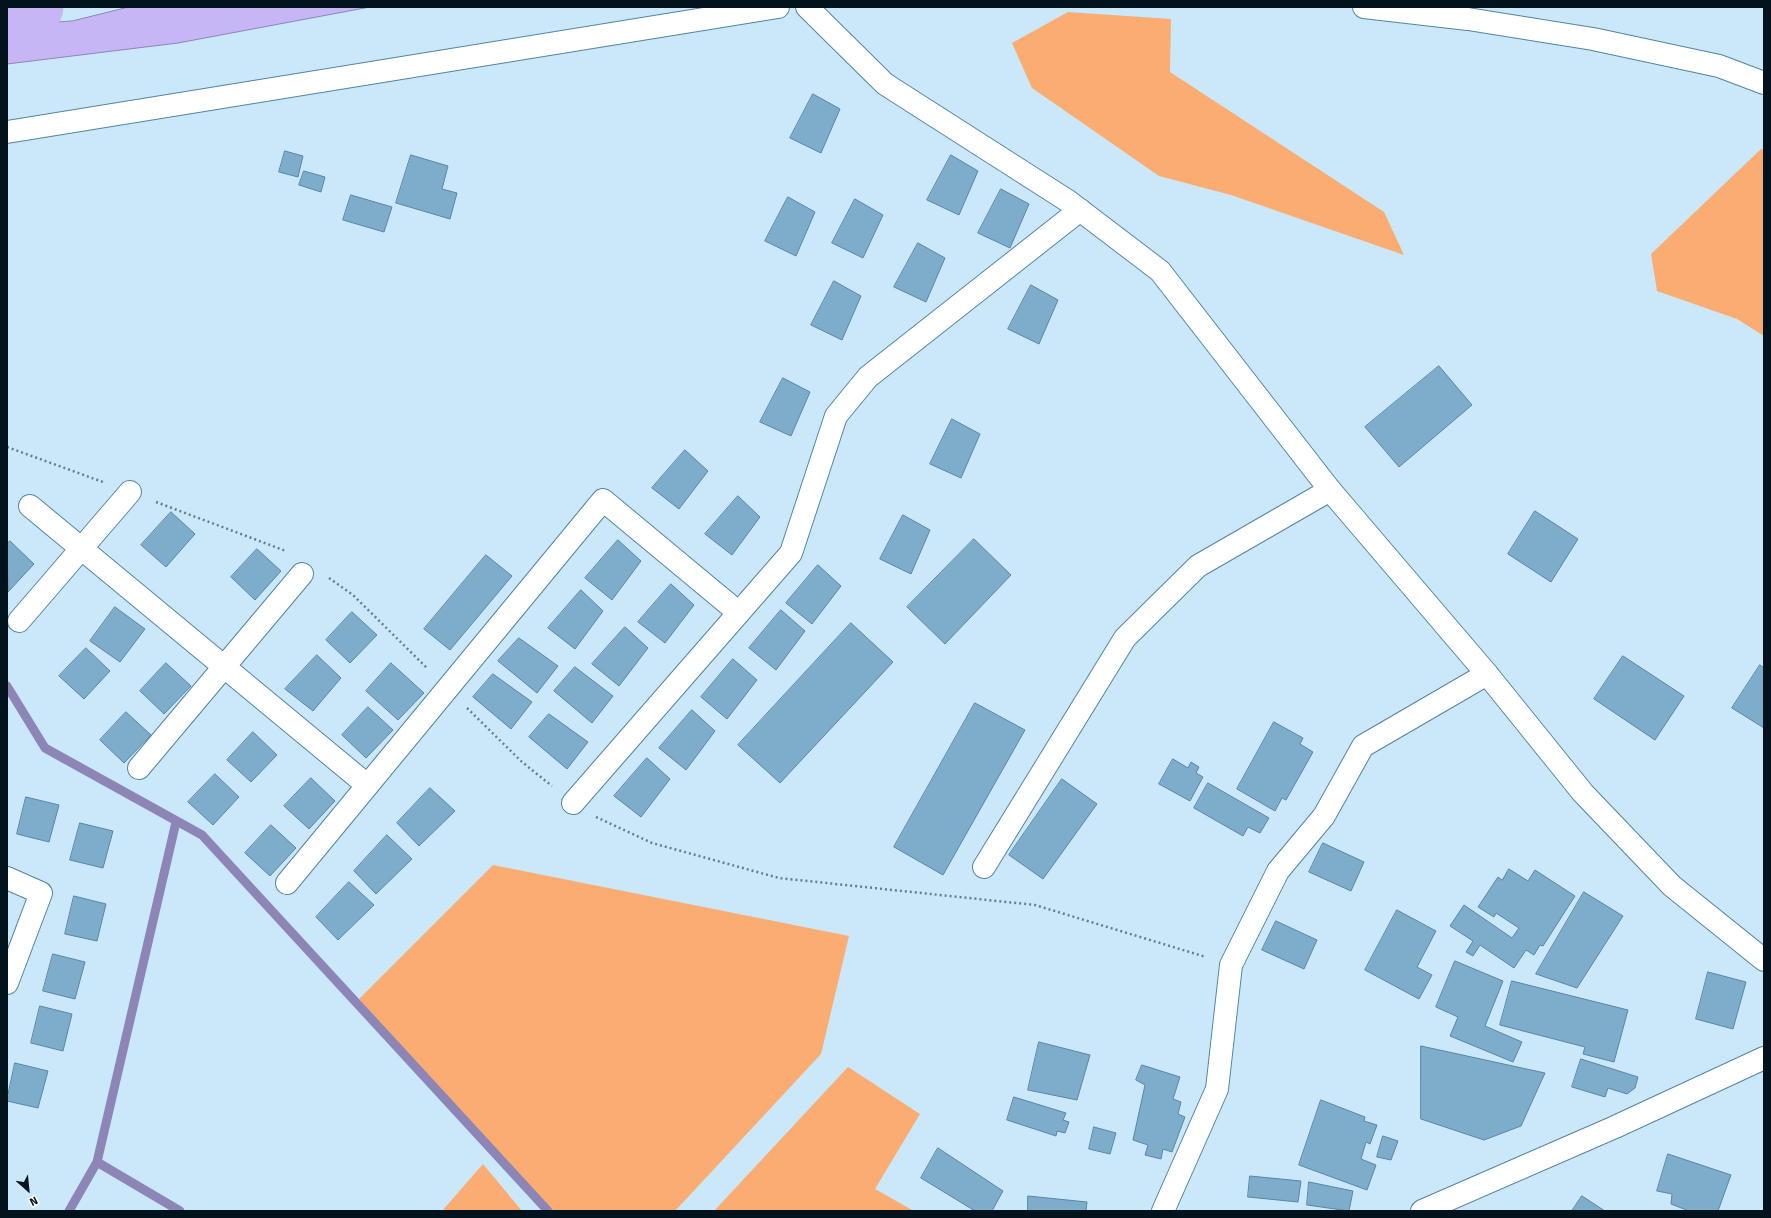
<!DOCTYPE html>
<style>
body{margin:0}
#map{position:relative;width:1771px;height:1218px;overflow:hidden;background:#cbe8fb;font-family:"Fira Sans",sans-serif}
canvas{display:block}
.frame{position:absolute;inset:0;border:8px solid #02131e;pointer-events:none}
.north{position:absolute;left:8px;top:1170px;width:40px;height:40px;-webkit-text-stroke:3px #fff;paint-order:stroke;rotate:153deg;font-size:11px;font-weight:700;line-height:16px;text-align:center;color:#02131e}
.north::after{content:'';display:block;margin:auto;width:14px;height:18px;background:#02131e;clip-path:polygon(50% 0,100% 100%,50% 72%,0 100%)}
</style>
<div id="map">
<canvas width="1771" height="1218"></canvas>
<div class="frame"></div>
<div class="north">N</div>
</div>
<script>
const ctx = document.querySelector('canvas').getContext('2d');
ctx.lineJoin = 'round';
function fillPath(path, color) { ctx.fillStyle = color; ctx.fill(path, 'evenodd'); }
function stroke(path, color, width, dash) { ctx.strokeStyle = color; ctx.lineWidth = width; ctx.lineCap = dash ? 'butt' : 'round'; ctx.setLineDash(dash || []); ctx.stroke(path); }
fillPath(new Path2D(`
 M 1068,12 L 1171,19 L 1170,72 L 1384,212 L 1404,255 L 1231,195 L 1159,176 L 1032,88 L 1012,43 Z
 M 1761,149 L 1764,150 L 1764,336 L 1737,319 L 1657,291 L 1651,254 Z
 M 493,865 L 849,936 L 821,1054 L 675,1211 L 548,1211 L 359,999 Z
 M 848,1067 L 920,1114 L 875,1189 L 914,1211 L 714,1211 Z
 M 483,1164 L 522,1211 L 442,1211 Z`), '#faac72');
const water = new Path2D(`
 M 129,7 L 370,7 L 178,43 L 7,64 L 7,25 L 72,21 Z`);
fillPath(water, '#c7b6f6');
stroke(water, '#8c85b5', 1);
stroke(new Path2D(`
 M 7,686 L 45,748 L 202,835 L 548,1211
 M 97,1162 L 180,1211
 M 69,1211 L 97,1162 L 176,822`), '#8c85b5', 9);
stroke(new Path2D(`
 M 7,10 L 35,7`), '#c7b6f6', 57);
const building = new Path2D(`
 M 813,94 L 840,109 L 821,153 L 790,138 Z
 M 285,151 L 303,156 L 298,177 L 279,172 Z
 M 411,155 L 448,166 L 442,189 L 457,193 L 450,219 L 396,203 Z
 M 951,155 L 978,171 L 959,215 L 927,200 Z
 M 304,171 L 325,177 L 321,192 L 299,185 Z
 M 1001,189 L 1029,204 L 1010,248 L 978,233 Z
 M 351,195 L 392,207 L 384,232 L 343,220 Z
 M 788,197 L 815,212 L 796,256 L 765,241 Z
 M 855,199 L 883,215 L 863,258 L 832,243 Z
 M 918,243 L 945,258 L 926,302 L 894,287 Z
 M 834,281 L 861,296 L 842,340 L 811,325 Z
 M 1031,285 L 1058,300 L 1039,344 L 1008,329 Z
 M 1439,366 L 1472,405 L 1399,467 L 1365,427 Z
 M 783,378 L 810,392 L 791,436 L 760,422 Z
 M 952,419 L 980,434 L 961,478 L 930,464 Z
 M 685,450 L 708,471 L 679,509 L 652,488 Z
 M 738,496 L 760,517 L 732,555 L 705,534 Z
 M 1535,511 L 1578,539 L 1551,582 L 1508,554 Z
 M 171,512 L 195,534 L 166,567 L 141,545 Z
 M 903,515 L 930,530 L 911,574 L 880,559 Z
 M 974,539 L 1011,575 L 945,644 L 907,607 Z
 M 618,540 L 641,561 L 612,600 L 585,578 Z
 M 10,541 L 34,564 L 8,592 L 7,544 Z
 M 257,549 L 281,571 L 255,600 L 231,577 Z
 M 486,555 L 512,576 L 450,650 L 424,629 Z
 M 818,565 L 841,586 L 812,624 L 786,603 Z
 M 671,584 L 694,605 L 665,643 L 638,622 Z
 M 581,590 L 603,611 L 575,649 L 548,628 Z
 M 115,607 L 145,629 L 120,662 L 90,641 Z
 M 781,610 L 805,631 L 776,670 L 749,648 Z
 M 352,612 L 377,635 L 350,663 L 326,640 Z
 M 851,623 L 893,662 L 780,783 L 738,745 Z
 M 625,627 L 648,648 L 619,686 L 592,664 Z
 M 519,638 L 558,666 L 537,693 L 498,661 Z
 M 86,648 L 110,671 L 84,699 L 59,676 Z
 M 317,655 L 341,678 L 313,711 L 285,689 Z
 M 1623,656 L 1684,696 L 1655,740 L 1594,699 Z
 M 733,659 L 757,680 L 727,719 L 701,697 Z
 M 166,663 L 191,686 L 164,714 L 140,691 Z
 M 391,663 L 424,693 L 398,720 L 366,691 Z
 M 1760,665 L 1764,668 L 1764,728 L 1732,708 Z
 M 575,667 L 613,696 L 592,723 L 554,691 Z
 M 493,674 L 532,702 L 511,729 L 473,697 Z
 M 975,703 L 1025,730 L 943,875 L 894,847 Z
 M 368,707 L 393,730 L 366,758 L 342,735 Z
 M 692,710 L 715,731 L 686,770 L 659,748 Z
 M 126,712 L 151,735 L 124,763 L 100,740 Z
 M 549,714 L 588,742 L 567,769 L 529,737 Z
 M 1274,722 L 1303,738 L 1300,744 L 1313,752 L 1286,800 L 1282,798 L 1275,811 L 1237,789 Z
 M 253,732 L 277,755 L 251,782 L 227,760 Z
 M 647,758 L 670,779 L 641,817 L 614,796 Z
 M 1173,759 L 1188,768 L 1191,762 L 1199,767 L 1196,773 L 1203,777 L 1190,801 L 1159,784 Z
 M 215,774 L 239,797 L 213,825 L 188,802 Z
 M 311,778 L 335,801 L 309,829 L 284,806 Z
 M 1062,779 L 1097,804 L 1043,879 L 1009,855 Z
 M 1208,783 L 1269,818 L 1260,833 L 1248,827 L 1243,836 L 1194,808 Z
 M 430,788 L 455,811 L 419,846 L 397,823 Z
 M 26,797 L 59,805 L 49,842 L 17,834 Z
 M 80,823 L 113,831 L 103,868 L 70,860 Z
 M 271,825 L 296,848 L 270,876 L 245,853 Z
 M 387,835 L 412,859 L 376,894 L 354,871 Z
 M 1323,843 L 1364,862 L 1351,891 L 1309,872 Z
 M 1509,869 L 1528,881 L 1535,870 L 1575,896 L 1543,946 L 1540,945 L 1534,955 L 1526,950 L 1514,968 L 1480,945 L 1473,956 L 1466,952 L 1473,941 L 1450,926 L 1464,905 L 1512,938 L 1519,928 L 1496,913 L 1494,917 L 1478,907 L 1498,877 L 1502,880 Z
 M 349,882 L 374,905 L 338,940 L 316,917 Z
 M 1584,892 L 1623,916 L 1577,988 L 1536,974 Z
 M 74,896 L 106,904 L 97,941 L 65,934 Z
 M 1397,910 L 1436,931 L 1417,967 L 1432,975 L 1419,999 L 1365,970 Z
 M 1276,921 L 1317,940 L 1304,969 L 1262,950 Z
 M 53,954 L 85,962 L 75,999 L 43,991 Z
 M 1455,961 L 1503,981 L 1485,1026 L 1522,1042 L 1513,1062 L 1450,1036 L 1458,1017 L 1436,1007 Z
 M 1708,972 L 1746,982 L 1733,1029 L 1696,1019 Z
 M 1512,981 L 1628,1010 L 1614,1062 L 1583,1054 L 1585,1047 L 1500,1025 Z
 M 40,1006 L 72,1014 L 63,1051 L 31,1043 Z
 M 1039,1042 L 1090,1055 L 1077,1100 L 1028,1090 Z
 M 1421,1046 L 1545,1073 L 1521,1126 L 1484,1140 L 1421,1119 Z
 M 1581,1059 L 1638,1077 L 1635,1088 L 1627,1094 L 1608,1088 L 1605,1097 L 1572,1087 Z
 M 15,1063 L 48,1071 L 38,1108 L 7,1101 Z
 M 1142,1065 L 1180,1077 L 1173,1099 L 1181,1102 L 1178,1114 L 1185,1117 L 1172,1152 L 1163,1149 L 1161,1159 L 1145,1155 L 1148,1145 L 1133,1140 L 1145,1085 L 1136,1080 Z
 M 1014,1097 L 1066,1113 L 1063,1120 L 1069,1122 L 1065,1133 L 1057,1131 L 1056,1136 L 1007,1120 Z
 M 1321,1100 L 1365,1117 L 1364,1121 L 1377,1125 L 1370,1144 L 1366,1142 L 1361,1159 L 1376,1165 L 1367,1190 L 1299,1165 Z
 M 1094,1127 L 1116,1133 L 1110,1154 L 1089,1149 Z
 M 1383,1136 L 1398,1141 L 1391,1160 L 1377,1157 Z
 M 938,1148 L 1003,1191 L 992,1211 L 975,1211 L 921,1178 Z
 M 1668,1154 L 1731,1175 L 1718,1211 L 1689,1211 L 1671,1204 L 1672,1194 L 1657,1191 Z
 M 1250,1176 L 1301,1181 L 1298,1202 L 1248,1197 Z
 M 1309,1182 L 1353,1191 L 1349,1211 L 1307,1205 Z
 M 1028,1196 L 1087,1202 L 1086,1211 L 1028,1211 Z
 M 1582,1196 L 1605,1211 L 1572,1211 Z`);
fillPath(building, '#7dadcb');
stroke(building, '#5886a3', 1);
const street = new Path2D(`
 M 1364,7 L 1468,19 L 1593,39 L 1719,66 L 1764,83
 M 7,132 L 778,7
 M 30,506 L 367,785
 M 19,621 L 130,492
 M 139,768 L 302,574
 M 573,803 L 791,553 L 836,416 L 868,377 L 1080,210
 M 984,867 L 1125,638 L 1198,566 L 1330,490
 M 7,878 L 41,893 L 7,983
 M 287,883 L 603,500 L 739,613
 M 1163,1211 L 1217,1089 L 1231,965 L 1278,871 L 1324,816 L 1363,746 L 1487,674`);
const secondary = new Path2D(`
 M 807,7 L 885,84 L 1068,201 L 1160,271 L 1330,490 L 1487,674 L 1583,793 L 1672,886 L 1764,960
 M 1422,1211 L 1615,1127 L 1764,1058`);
stroke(street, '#5584a0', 24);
stroke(secondary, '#5584a0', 24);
stroke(new Path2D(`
 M 7,447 L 103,482
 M 156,502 L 286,551
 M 329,578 L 353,595 L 428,669
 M 467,708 L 522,762 L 552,786
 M 596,817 L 652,843 L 779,878 L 1035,905 L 1206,957`), '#667d8c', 2.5, [2, 3]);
stroke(street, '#fff', 22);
stroke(secondary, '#fff', 22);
</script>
